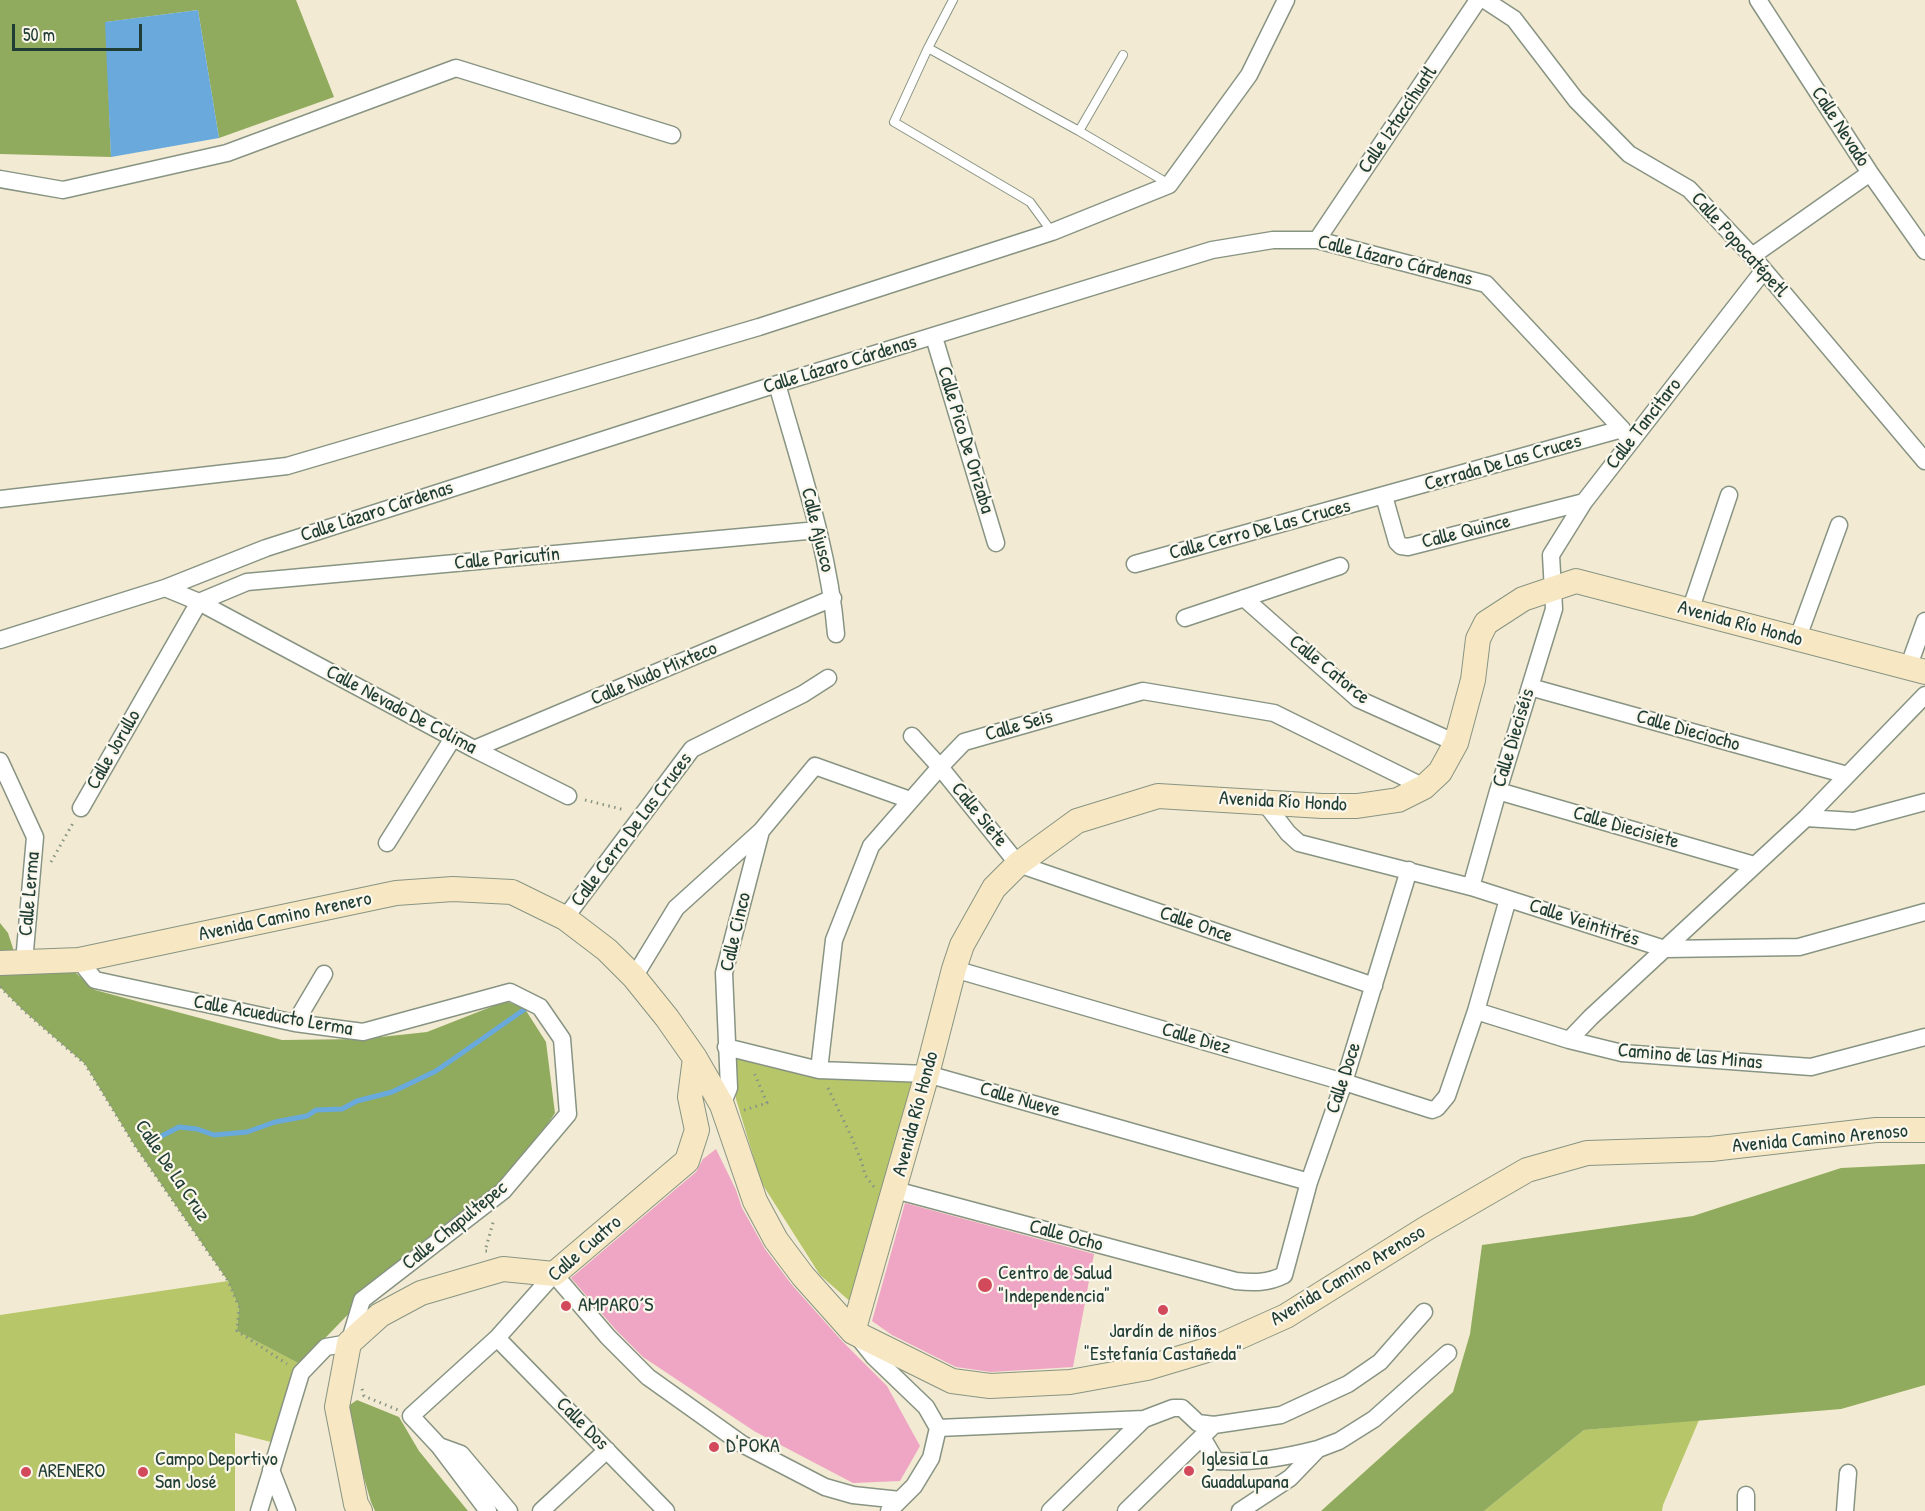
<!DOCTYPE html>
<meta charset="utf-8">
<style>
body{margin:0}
#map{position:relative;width:1925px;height:1511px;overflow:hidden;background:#f2ead2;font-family:"Patrick Hand",sans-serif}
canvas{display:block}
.scale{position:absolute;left:12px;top:24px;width:130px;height:27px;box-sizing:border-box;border:3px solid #1f3d34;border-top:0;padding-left:8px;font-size:18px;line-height:21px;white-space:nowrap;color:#1f3d34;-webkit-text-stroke:4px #fbf7ec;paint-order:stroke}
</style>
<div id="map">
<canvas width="1925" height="1511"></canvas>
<div class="scale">50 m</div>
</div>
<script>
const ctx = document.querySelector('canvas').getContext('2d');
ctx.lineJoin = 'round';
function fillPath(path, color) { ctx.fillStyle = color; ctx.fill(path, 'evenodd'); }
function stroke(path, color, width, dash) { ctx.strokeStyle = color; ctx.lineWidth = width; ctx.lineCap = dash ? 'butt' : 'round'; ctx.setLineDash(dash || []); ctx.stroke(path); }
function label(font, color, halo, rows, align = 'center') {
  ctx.font = font + ' "Patrick Hand",sans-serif'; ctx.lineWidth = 4.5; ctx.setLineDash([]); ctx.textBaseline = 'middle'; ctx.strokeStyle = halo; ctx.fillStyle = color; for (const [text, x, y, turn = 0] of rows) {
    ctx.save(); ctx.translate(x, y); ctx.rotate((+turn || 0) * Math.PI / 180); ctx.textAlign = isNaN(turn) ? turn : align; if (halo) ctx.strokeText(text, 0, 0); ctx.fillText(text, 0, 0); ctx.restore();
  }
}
fillPath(new Path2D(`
 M 733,1057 L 821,1077 L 920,1081 L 861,1311 L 820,1275 L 761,1182 L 736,1099 Z
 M 228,1281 L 239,1307 L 237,1331 L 300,1364 L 271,1442 L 235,1433 L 235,1511 L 0,1511 L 0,1315 Z
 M 1699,1420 L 1663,1505 L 1662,1511 L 1484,1511 L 1584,1430 Z`), '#b6c669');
fillPath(new Path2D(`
 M 0,0 L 296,0 L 334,97 L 219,138 L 198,10 L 106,22 L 111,157 L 0,154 Z
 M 0,923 L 8,933 L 20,970 L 67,965 L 95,990 L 282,1040 L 362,1039 L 427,1032 L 506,1001 L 525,1009 L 546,1042 L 555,1113 L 503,1191 L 362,1300 L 300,1364 L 237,1331 L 239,1307 L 228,1281 L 135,1146 L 85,1064 L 24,1011 L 0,987 Z
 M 1925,1164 L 1925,1385 L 1841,1409 L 1584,1430 L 1484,1511 L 1321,1511 L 1453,1392 L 1470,1334 L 1482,1245 L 1693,1216 L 1841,1168 Z
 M 357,1400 L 399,1417 L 419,1451 L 468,1511 L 375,1511 L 371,1502 L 344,1409 Z`), '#90ab5d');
fillPath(new Path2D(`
 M 198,10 L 219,138 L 111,157 L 105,22 Z`), '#69a9dc');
stroke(new Path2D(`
 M 152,1141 L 179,1127 L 197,1129 L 214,1135 L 247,1132 L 275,1122 L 307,1116 L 316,1110 L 342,1109 L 357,1101 L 392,1092 L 436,1071 L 525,1009`), '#69a9dc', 5);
fillPath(new Path2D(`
 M 716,1149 L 736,1190 L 742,1208 L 765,1249 L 792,1285 L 842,1341 L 887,1386 L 920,1446 L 900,1481 L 853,1483 L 754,1431 L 643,1357 L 616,1330 L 571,1278 L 696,1172 L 703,1159 Z
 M 905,1203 L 1094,1254 L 1073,1367 L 991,1372 L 956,1367 L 892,1335 L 872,1321 Z`), '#efa6c4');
const lane = new Path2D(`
 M 953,0 L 928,48 L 894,122 L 1030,202 L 1052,232
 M 928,48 L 1079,131 L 1169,184
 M 1079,131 L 1123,55`);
const street = new Path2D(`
 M 1485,0 L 1514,19 L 1576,100 L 1629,154 L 1689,189 L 1752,256 L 1925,461
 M 1758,0 L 1870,173 L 1925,251
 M 0,179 L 63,190 L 227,153 L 456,68 L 672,135
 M 1317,240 L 1478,0
 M 1752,256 L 1870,173
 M 934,337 L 996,543
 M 777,384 C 800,466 829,549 836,634
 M 1384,496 L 1397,542 L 1401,546 L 1408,547 L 1584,502
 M 0,499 L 287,466 L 759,327 L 1052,232 L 1169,185 L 1249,75 L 1286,0
 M 1135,564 L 1622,429
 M 165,588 L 199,602 L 474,749 L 568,796
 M 1244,598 L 1358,699 L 1456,743
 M 1690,611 L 1729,495
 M 1185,618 L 1340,566
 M 0,640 L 165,588 L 266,548 L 777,384 L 1212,250 L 1273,240 L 1317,240 L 1486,284 L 1622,429 L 1630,442
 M 1797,640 L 1839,525
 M 1908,668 L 1925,621
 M 1530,687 L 1847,775
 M 912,736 L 940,767 L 1018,864 L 1374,986
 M 474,749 L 833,598
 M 0,761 L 35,837 L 24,962
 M 1498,791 L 1754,865
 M 1264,802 L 1288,833 L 1299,843 L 1471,887 L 1665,949 L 1799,947 L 1925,912
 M 81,808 L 199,602 L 247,582 L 818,530
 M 1806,818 L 1854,821 L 1925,802
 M 387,843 L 453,738
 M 1471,887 L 1498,791 L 1554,609 L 1551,555 L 1584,502 L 1764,270
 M 565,918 L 692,749 L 803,694 L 828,678
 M 79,960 L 95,980 L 295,1023 L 363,1032 L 510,992 L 540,1007 L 562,1039 L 568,1114 L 503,1191 L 362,1300 L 349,1343 L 326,1347 L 301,1373 L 259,1511
 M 954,969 L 1344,1082 L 1432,1110 L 1437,1108 L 1447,1096 L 1476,1011 L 1508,899
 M 634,977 L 676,908 L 761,831 L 815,766 L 910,800
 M 1476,1011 L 1569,1040 L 1622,1053 L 1811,1067 L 1925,1037
 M 295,1023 L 324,974
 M 1569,1040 L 1591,1017 L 1806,818 L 1925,695
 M 726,1047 L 819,1070 L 927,1074 L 1309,1182
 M 819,1070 L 834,940 L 871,846 L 940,767 L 964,742 L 1143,691 L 1274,713 L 1424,787
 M 722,1105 L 729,1088 L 724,973 L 761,831
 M 895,1190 L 1236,1281 C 1254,1283 1268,1283 1284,1275 L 1309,1182 L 1344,1082 L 1409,870
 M 858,1337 L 874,1357 L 926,1407 L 938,1428 L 1144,1419
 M 497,1338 L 666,1511
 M 1202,1437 L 1216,1461 C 1254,1463 1282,1458 1318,1449
 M 439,1446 L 461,1454 L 509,1511
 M 271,1470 L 287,1511
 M 488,1511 L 439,1446 L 411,1416 L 497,1338 L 554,1274 L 608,1337 L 648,1377 L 742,1444 L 825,1487 L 853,1495 L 900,1500
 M 541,1511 L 607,1450
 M 889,1511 L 914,1486 L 931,1458 L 938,1428
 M 1050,1511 L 1144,1419 L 1173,1408 L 1182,1408 L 1198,1423 L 1214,1425
 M 1126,1511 L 1214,1425 L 1281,1415 L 1348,1384 L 1380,1362 L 1424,1312
 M 1240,1511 L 1290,1478 L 1318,1449 L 1339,1441 L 1374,1419 L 1448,1353
 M 1746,1511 L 1746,1495
 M 1845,1511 L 1848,1473`);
const secondary = new Path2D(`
 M 0,963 L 79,960 L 396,893 L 453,889 L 512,892 L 565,918 L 607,950 L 634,977 L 667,1018 L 695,1058 L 722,1105 L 755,1201 L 776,1240 L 803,1276 L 853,1332 L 952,1381 L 990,1386 L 1070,1382 L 1147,1368 L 1217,1347 L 1286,1316 L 1425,1229 L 1527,1170 L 1587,1153 L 1711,1149 L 1876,1130 L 1925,1130
 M 853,1332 L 927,1074 L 954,969 L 962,945 L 994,888 L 1018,864 L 1077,821 L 1158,796 L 1322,806 L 1357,806 L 1398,800 L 1424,787 L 1440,772 L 1456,743 L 1473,680 L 1478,639 L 1486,623 L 1523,599 L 1576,581 L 1925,672
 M 360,1511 L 356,1504 L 337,1407 L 349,1343 L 380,1315 L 421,1293 L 503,1269 L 554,1274 L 687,1161 L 697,1130 L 690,1097 L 695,1058`);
stroke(lane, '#889483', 10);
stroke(street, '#889483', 19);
stroke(secondary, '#889483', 26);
stroke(new Path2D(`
 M 585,800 L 625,810
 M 51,862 L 73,823
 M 0,987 L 24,1011 L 85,1064 L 135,1146 L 228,1281 L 239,1307 L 237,1331 L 287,1364
 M 828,1088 L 852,1138 L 862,1163 L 865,1175 L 874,1187
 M 744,1110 L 767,1103 L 753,1070
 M 487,1251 L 485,1251 L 494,1219
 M 362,1389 L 364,1396 L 398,1410`), '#889483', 3, [1.5, 4.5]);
stroke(lane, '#fff', 8);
stroke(street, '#fff', 16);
stroke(secondary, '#f7e8c3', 24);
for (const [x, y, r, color] of [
 [985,1285,8,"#d1495b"],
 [566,1306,6,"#d1495b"],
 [1163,1310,6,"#d1495b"],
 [714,1447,6,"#d1495b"],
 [1189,1471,6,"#d1495b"],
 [26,1472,6,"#d1495b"],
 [143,1472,6,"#d1495b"]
]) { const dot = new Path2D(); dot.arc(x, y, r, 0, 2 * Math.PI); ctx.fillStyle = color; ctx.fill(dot); stroke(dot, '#fbf7ec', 2); }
label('20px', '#1f3d34', '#fbf7ec', [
 ["Calle Iztaccíhuatl",1398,120,-56],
 ["Calle Nevado",1840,127,57],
 ["Calle Popocatépetl",1739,245,48],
 ["Calle Lázaro Cárdenas",1395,261,14],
 ["Calle Lázaro Cárdenas",840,365,-17],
 ["Calle Tancitaro",1644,424,-52],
 ["Calle Pico De Orizaba",965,440,73],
 ["Cerrada De Las Cruces",1503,463,-16],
 ["Calle Lázaro Cárdenas",377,512,-18],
 ["Calle Ajusco",817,530,76],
 ["Calle Cerro De Las Cruces",1260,530,-15],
 ["Calle Quince",1466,532,-14],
 ["Calle Paricutín",507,559,-5],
 ["Avenida Río Hondo",1740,624,15],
 ["Calle Catorce",1329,670,39],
 ["Calle Nudo Mixteco",654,674,-23],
 ["Calle Nevado De Colima",401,710,28],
 ["Calle Seis",1019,726,-16],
 ["Calle Dieciocho",1688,731,16],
 ["Calle Dieciséis",1514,738,-73],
 ["Calle Jorullo",114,750,-60],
 ["Avenida Río Hondo",1283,802,3],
 ["Calle Siete",979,815,51],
 ["Calle Diecisiete",1626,828,16],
 ["Calle Cerro De Las Cruces",632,830,-53],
 ["Calle Lerma",30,894,-85],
 ["Avenida Camino Arenero",285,917,-12],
 ["Calle Veintitrés",1584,923,18],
 ["Calle Once",1196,925,19],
 ["Calle Cinco",736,932,-77],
 ["Calle Acueducto Lerma",273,1016,10],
 ["Calle Diez",1196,1039,16],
 ["Camino de las Minas",1690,1057,5],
 ["Calle Doce",1344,1078,-72],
 ["Calle Nueve",1020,1100,16],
 ["Avenida Río Hondo",916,1114,-75],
 ["Avenida Camino Arenoso",1820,1139,-5],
 ["Calle De La Cruz",172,1171,56],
 ["Calle Chapultepec",455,1226,-39],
 ["Calle Ocho",1066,1236,15],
 ["Calle Cuatro",585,1249,-41],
 ["Avenida Camino Arenoso",1348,1276,-31],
 ["Calle Dos",582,1424,45]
]);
label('20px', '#1f3d34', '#fbf7ec', [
 ["Centro de Salud",998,1274],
 ["\"Independencia\"",998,1297],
 ["AMPARO´S",578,1306],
 ["Jardín de niños",1163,1332,"center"],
 ["\"Estefanía Castañeda\"",1163,1355,"center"],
 ["D'POKA",726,1447],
 ["Campo Deportivo",155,1460],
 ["San José",155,1483],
 ["Iglesia La",1201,1460],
 ["Guadalupana",1201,1483],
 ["ARENERO",38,1472]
], 'left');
</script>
